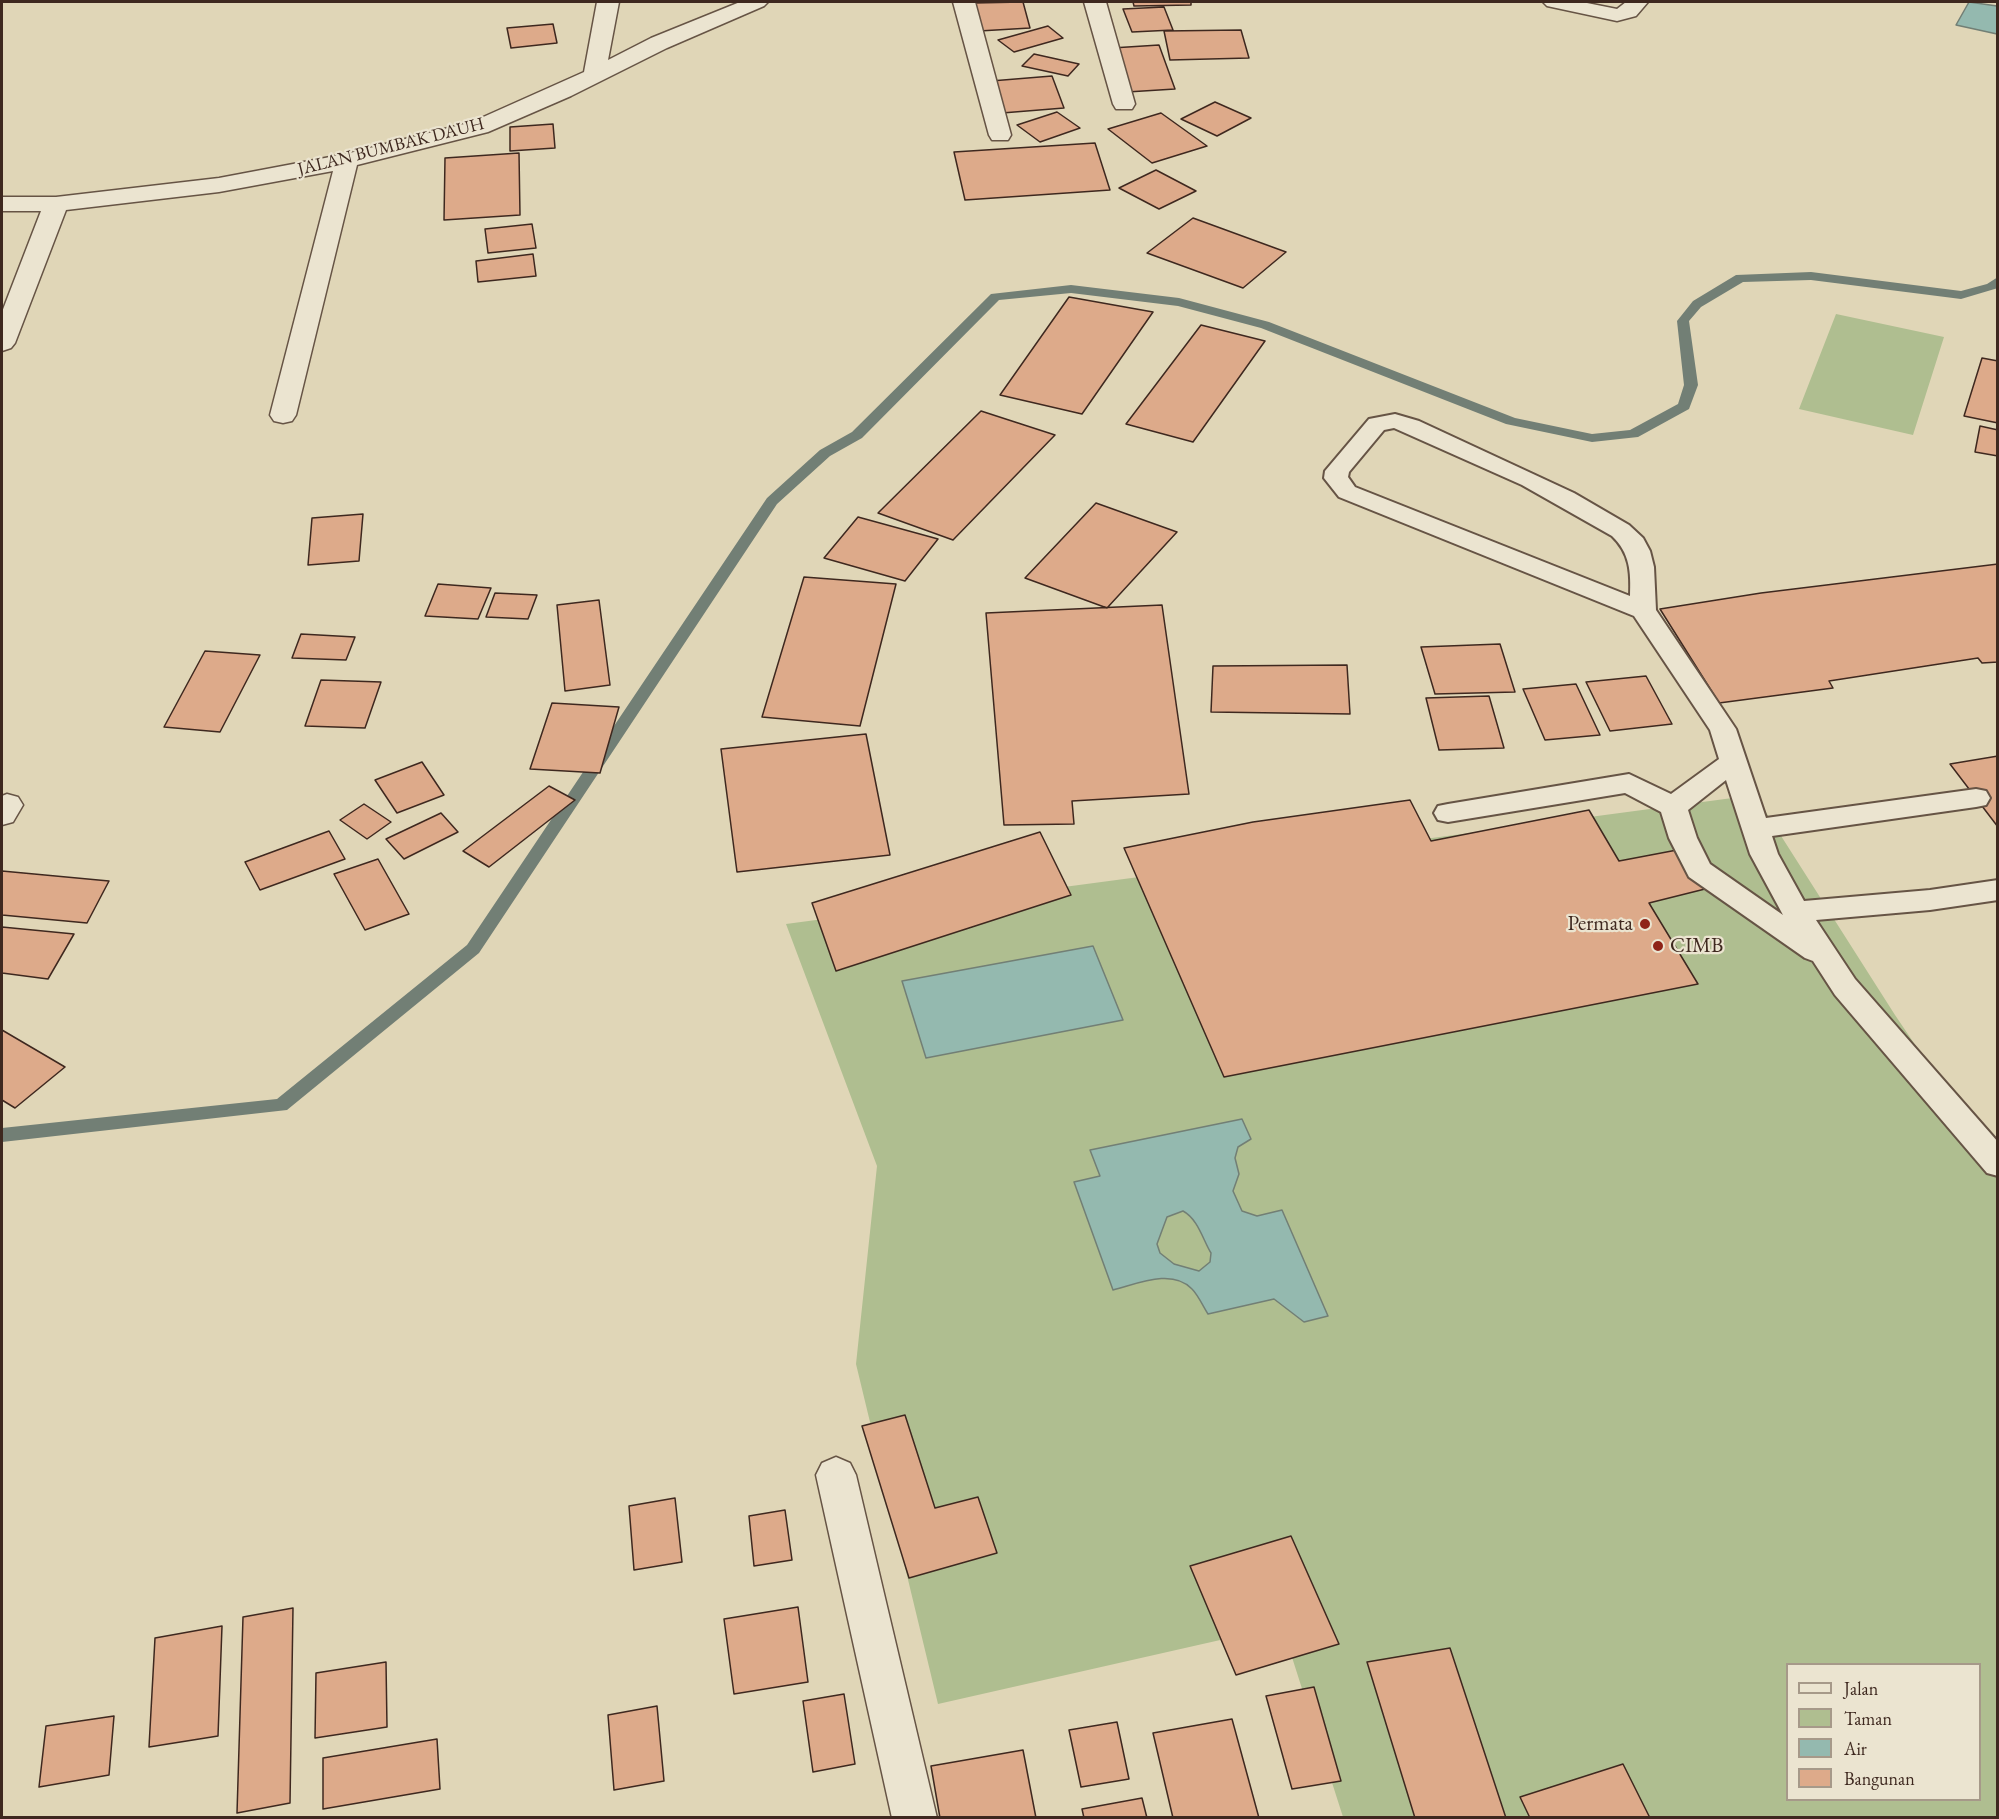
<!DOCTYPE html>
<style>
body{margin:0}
#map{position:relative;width:1999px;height:1819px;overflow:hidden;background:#e0d6b7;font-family:"EB Garamond",serif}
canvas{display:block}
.frame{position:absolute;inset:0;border:3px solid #3e281f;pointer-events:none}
.legend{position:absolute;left:1786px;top:1663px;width:195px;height:138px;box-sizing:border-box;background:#ebe4d0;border:2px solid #a69989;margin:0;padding:8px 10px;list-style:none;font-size:18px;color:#3e281f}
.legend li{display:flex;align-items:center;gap:12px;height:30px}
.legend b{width:30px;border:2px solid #a69989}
</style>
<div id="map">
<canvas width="1999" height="1819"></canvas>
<div class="frame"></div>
<ul class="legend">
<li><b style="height:8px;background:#ebe4d0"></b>Jalan</li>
<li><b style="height:16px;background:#afbe90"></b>Taman</li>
<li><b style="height:16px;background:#94b9af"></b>Air</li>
<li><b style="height:16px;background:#ddaa8a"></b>Bangunan</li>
</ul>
</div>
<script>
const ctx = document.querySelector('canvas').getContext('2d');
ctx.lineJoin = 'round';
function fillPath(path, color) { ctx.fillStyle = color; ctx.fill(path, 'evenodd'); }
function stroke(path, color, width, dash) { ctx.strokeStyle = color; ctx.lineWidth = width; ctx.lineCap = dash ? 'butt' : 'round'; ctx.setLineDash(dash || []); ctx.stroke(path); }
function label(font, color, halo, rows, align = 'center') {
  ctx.font = font + ' "EB Garamond",serif'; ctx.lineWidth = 4.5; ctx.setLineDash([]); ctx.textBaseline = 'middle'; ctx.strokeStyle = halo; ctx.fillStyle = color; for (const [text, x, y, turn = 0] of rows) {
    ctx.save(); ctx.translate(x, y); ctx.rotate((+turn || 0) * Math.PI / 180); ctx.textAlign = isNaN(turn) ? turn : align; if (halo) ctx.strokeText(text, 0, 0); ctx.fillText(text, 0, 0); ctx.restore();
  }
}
fillPath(new Path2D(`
 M 1836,314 L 1944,337 L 1913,435 L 1799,409 Z
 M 1755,795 L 1895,1015 L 1997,1166 L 1997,1817 L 1343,1817 L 1282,1626 L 938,1704 L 856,1364 L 877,1166 L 786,924 ZM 1788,1664 L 1980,1664 L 1980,1800 L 1788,1800 Z`), '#afbe90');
const water = new Path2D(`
 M 1969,2 L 1997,6 L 1997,34 L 1956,25 Z
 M 1093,946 L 1123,1020 L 926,1058 L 902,981 Z
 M 1242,1119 L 1251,1139 L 1238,1147 L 1235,1158 L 1239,1174 L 1233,1191 L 1242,1211 L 1257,1216 L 1282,1210 L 1328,1316 L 1304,1322 L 1274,1299 L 1208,1314 C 1203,1306 1198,1295 1192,1289 C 1172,1268 1137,1284 1113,1290 L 1074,1182 L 1100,1176 L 1090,1150 ZM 1183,1211 C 1198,1219 1203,1240 1211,1253 L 1210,1262 L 1199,1271 L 1174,1264 L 1160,1253 L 1157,1244 L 1167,1217 Z`);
fillPath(water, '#94b9af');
stroke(water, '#727f75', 1.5);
fillPath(new Path2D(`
 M 1811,272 L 1961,291 L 1987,284 L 1998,277 L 1998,288 L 1961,299 L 1811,280 L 1743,282 L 1701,307 L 1689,321 L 1698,385 L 1689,409 L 1638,437 L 1592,442 L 1506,424 L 1261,328 L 1178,306 L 1071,293 L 999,300 L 862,438 L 830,456 L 777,504 L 479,953 L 287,1110 L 2,1142 L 2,1128 L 277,1099 L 467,945 L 767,498 L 820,450 L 852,432 L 991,294 L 1071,285 L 1179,298 L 1269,322 L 1515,418 L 1592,434 L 1630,430 L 1678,404 L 1684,385 L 1677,321 L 1693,301 L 1736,275 Z`), '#727f75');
const building = new Path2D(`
 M 1023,2 L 1030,28 L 979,31 L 973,3 Z
 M 1133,2 L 1191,2 L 1191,5 L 1134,6 Z
 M 1164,7 L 1173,30 L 1132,32 L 1123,9 Z
 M 553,24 L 557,43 L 511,48 L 507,28 Z
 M 1048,26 L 1063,38 L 1014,52 L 998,40 Z
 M 1241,30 L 1249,58 L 1170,60 L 1164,31 Z
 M 1159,45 L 1175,89 L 1127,92 L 1112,48 Z
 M 1034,54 L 1079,64 L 1068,76 L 1022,66 Z
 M 1052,76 L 1064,108 L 1002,113 L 991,81 Z
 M 1215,102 L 1251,118 L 1217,136 L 1181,119 Z
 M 1057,112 L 1080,128 L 1040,142 L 1017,125 Z
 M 1161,113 L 1207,146 L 1152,163 L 1108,129 Z
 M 553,124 L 555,148 L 510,151 L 510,127 Z
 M 1095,143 L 1110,190 L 965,200 L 954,152 Z
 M 519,153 L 520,215 L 444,220 L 445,158 Z
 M 1156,170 L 1196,191 L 1159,209 L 1119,188 Z
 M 1193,218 L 1286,252 L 1243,288 L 1147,253 Z
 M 532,224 L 536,248 L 488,253 L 485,229 Z
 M 533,254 L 536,276 L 478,282 L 476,261 Z
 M 1069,297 L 1153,312 L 1082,414 L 1000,395 Z
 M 1201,325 L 1265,341 L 1193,442 L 1126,424 Z
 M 1982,358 L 1998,361 L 1998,423 L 1964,416 Z
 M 981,411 L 1055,435 L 953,540 L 878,513 Z
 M 1980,426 L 1998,430 L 1998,456 L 1975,452 Z
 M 1096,503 L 1177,532 L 1107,608 L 1025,578 Z
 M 363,514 L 359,561 L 308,565 L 312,518 Z
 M 858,517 L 938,539 L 905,581 L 824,558 Z
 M 1998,564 L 1998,662 L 1982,663 L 1978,658 L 1829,681 L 1833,688 L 1719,703 L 1660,609 L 1761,593 Z
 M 804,577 L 896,584 L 860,726 L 762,717 Z
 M 438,584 L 491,588 L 478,619 L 425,616 Z
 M 495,593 L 537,595 L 528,619 L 486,617 Z
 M 599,600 L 610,685 L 565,691 L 557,605 Z
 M 1162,605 L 1189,794 L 1072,801 L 1074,824 L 1004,825 L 986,613 Z
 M 301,634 L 355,637 L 346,660 L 292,658 Z
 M 1500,644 L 1515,692 L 1435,694 L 1421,647 Z
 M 205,651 L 260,655 L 220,732 L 164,727 Z
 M 1347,665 L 1350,714 L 1211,712 L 1213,666 Z
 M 1646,676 L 1672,724 L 1610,731 L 1586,682 Z
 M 321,680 L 381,682 L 365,728 L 305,726 Z
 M 1576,684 L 1600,735 L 1545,740 L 1523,689 Z
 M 1489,696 L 1504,748 L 1439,750 L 1426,698 Z
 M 552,703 L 619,707 L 600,773 L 530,769 Z
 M 866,734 L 890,855 L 737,872 L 721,749 Z
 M 1998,756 L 1998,827 L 1950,764 Z
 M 422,762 L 444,795 L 397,813 L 375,780 Z
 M 549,786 L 575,800 L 489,867 L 463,851 Z
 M 1410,800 L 1431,841 L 1589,810 L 1619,861 L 1677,850 L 1705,889 L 1649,903 L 1698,984 L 1224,1077 L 1124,848 L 1253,822 Z
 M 364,804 L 391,822 L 367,839 L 340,820 Z
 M 441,813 L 458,832 L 404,859 L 386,839 Z
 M 329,831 L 345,859 L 260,890 L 245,862 Z
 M 1040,832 L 1071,895 L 836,971 L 812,903 Z
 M 378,859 L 409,914 L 365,930 L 334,874 Z
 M 2,871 L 109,881 L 87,923 L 2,915 Z
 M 2,927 L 74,934 L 48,979 L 2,973 Z
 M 2,1030 L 65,1067 L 15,1108 L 2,1100 Z
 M 905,1415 L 935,1508 L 978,1497 L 997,1553 L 909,1578 L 862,1426 Z
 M 675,1498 L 682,1562 L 634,1570 L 629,1506 Z
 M 785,1510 L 792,1560 L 754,1566 L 749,1516 Z
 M 1291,1536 L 1339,1644 L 1236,1675 L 1190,1566 Z
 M 798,1607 L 808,1682 L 734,1694 L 724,1619 Z
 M 293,1608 L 290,1803 L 237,1813 L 243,1617 Z
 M 222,1626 L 218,1736 L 149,1747 L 155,1638 Z
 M 1450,1648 L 1506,1818 L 1415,1818 L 1367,1662 Z
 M 386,1662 L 387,1727 L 315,1738 L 316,1673 Z
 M 1314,1687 L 1341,1781 L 1292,1789 L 1266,1696 Z
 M 844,1694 L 855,1764 L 813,1772 L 803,1701 Z
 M 657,1706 L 664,1781 L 614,1790 L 608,1715 Z
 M 114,1716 L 109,1775 L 39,1787 L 46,1726 Z
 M 1232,1719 L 1259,1818 L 1173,1818 L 1153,1733 Z
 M 1117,1722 L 1129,1779 L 1081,1787 L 1069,1730 Z
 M 437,1739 L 440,1789 L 323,1809 L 323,1758 Z
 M 1023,1750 L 1036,1818 L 940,1818 L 931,1766 Z
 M 1623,1764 L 1650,1818 L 1530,1818 L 1520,1797 Z
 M 1142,1798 L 1147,1818 L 1084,1818 L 1082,1809 Z`);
fillPath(building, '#ddaa8a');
stroke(building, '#3e281f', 1.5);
const service = new Path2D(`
 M 1395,414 L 1419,421 L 1574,493 L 1629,525 L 1643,538 L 1650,551 L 1654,567 L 1656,610 L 1736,729 L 1766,818 L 1976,789 L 1986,791 L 1990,798 L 1986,805 L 1976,807 L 1772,836 L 1778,854 L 1804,901 L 1930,890 L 1998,880 L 1998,900 L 1930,910 L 1816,920 L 1855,979 L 1998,1142 L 1998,1176 L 1987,1173 L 1835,995 L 1813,961 L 1805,958 L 1689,877 L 1669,838 L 1661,812 L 1625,793 L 1448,822 L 1438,820 L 1434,813 L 1438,806 L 1448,804 L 1629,774 L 1671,794 L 1719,759 L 1710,730 L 1634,616 L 1339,497 L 1324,478 L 1325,471 L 1369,419 ZM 1394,428 L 1522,485 L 1612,536 C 1630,553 1631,572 1630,596 L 1355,487 L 1348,477 L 1349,472 L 1384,430 ZM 1726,780 L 1750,854 L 1783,915 L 1710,864 L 1697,838 L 1688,810 Z`);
const minor = new Path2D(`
 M 597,2 L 619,2 L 608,60 L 651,38 L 740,2 L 768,2 L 764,6 L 667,48 L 571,96 L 488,132 L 357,165 L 296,415 L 292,421 L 283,423 L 274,421 L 270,415 L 333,171 L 219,192 L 66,210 L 15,343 L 11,348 L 2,351 L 2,312 L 41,211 L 2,211 L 2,197 L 56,197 L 219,178 L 346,154 L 472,122 L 584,72 Z
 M 953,2 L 975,2 L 1011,135 L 1008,140 L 992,140 L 989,135 Z
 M 1084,2 L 1106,2 L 1135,104 L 1132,109 L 1116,109 L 1113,104 Z
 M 1543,2 L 1582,2 L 1617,9 L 1626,2 L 1648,2 L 1636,16 L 1617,21 L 1547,6 Z
 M 7,794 L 18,797 L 23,805 L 13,822 L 2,825 L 2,796 Z
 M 836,1457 L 850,1463 L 856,1475 L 937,1818 L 892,1818 L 816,1475 L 822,1463 Z`);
stroke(service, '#665445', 4);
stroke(minor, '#665445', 3);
fillPath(service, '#ebe4d0');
fillPath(minor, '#ebe4d0');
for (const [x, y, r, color] of [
 [1645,924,6,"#8f2418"],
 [1658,946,6,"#8f2418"]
]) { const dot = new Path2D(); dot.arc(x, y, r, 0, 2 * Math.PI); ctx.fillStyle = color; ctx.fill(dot); stroke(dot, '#ebe4d0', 2); }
label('18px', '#3e281f', '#ebe4d0', [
 ["JALAN BUMBAK DAUH",391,147,-14]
]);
label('21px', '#3e281f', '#ebe4d0', [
 ["Permata",1633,924],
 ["CIMB",1670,946,"left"]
], 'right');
</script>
